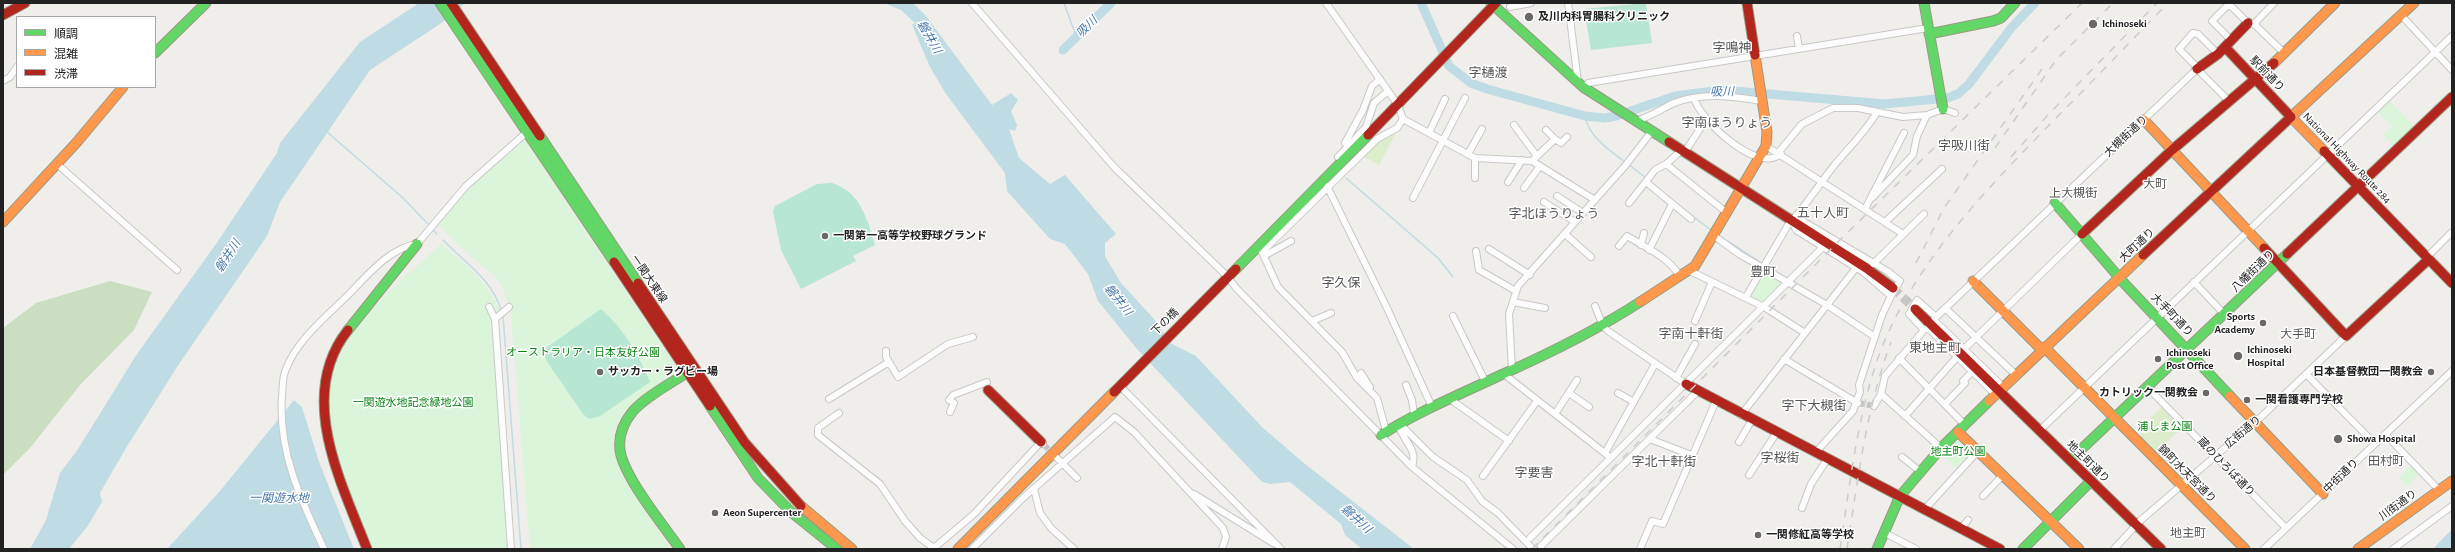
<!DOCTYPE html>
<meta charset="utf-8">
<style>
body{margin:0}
#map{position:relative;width:2455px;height:552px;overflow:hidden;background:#f0eeeb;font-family:"Alegreya Sans","Noto Sans JP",sans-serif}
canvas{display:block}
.frame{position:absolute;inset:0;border:4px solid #222;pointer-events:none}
.legend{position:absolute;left:16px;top:16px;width:140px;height:72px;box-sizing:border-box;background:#fff;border:1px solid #a7a7a7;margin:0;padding:5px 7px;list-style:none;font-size:12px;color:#222}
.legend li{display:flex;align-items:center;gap:8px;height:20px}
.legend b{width:20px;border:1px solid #a7a7a7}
</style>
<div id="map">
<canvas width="2455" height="552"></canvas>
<div class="frame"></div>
<ul class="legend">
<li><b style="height:5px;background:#63d668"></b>順調</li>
<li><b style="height:5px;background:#ff974d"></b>混雑</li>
<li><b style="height:5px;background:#b3261e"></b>渋滞</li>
</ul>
</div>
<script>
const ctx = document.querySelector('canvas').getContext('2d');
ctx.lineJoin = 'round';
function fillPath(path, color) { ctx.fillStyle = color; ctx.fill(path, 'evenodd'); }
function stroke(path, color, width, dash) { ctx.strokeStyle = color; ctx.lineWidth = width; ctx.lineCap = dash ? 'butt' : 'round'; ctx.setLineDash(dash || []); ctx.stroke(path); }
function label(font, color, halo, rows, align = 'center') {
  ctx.font = font + ' "Alegreya Sans","Noto Sans JP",sans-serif'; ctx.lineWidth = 3; ctx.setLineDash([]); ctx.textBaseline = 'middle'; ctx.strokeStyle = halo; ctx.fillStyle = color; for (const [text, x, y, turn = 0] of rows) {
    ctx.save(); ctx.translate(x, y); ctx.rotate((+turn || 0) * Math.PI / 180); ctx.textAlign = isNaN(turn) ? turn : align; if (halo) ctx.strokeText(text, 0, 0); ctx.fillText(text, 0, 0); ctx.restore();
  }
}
fillPath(new Path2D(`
 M 1393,134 L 1395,135 L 1379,165 L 1364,157 L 1380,139 Z
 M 2163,406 L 2183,427 L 2155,453 L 2139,436 L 2154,422 L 2150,418 Z`), '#ddeccb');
fillPath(new Path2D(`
 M 110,281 L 152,292 L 134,330 L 80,385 L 30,448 L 3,475 L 3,328 L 36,303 Z`), '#cbdec1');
fillPath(new Path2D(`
 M 2389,100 L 2417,130 L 2396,149 L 2383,135 L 2392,126 L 2377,111 Z
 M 524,139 L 675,366 L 674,374 L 627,408 L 615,429 L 613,446 L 621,473 L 671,549 L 530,549 L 511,314 C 506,297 502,277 485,269 L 438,225 L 476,180 Z
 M 441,244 C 465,264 488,281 499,311 L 490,323 L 495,343 L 507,549 L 372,549 C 356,521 346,486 338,455 C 335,440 327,423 327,408 C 327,336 394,289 441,244 Z
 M 1762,271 L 1784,284 L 1765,303 L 1748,296 Z
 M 1958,434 L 1976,451 L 1958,470 L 1940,453 Z
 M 2412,465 L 2420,473 L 2407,486 L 2399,477 Z`), '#daf5da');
fillPath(new Path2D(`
 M 1646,3 L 1652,43 L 1591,50 L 1584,9 Z
 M 832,183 C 861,192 867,219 875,245 L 853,256 L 856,261 L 801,289 L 781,250 L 773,212 L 775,206 L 817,184 Z
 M 601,309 C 624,329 638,354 650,382 L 600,416 L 589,419 L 583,414 L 548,363 L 545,357 L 546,348 Z`), '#b7e6d2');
fillPath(new Path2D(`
 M 419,3 L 465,3 L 440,24 L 370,70 L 280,202 L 267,236 L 177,367 L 126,448 L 100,493 L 102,502 L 87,527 L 69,549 L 30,549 L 46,520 L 60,473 L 78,449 L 137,354 L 216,244 L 277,153 L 280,143 L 360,42 Z
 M 884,3 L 913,3 L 926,16 L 992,105 L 1011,93 L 1018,100 L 1011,111 L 1017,125 L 1015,131 L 1009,129 L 1019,158 L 1050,184 L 1065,175 L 1116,234 L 1105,243 L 1105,256 L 1121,283 L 1154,319 L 1170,343 L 1196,356 L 1262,427 L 1305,464 L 1414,549 L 1362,549 L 1345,535 L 1341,524 L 1290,482 L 1271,484 L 1262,482 L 1137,349 L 1098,301 L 1088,274 L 1065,244 L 1050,239 L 1007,191 L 1005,173 L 946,94 L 930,67 L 912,25 L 915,23 L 901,10 Z
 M 294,400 L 302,407 L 319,462 L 354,549 L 167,549 L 220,491 Z
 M 2452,529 L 2452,549 L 2433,549 Z`), '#bfdbe3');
stroke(new Path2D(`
 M 1064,3 L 1076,36
 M 1585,116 C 1588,136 1610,151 1625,162
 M 326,131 L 403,198 L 428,224
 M 1628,164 L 1646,178
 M 1346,178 L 1438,258 L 1453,277
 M 1679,206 L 1711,230
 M 434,231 L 437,234
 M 1718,235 L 1763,264
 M 443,240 C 465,263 492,279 501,310
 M 1837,308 L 1857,321
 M 503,316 L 521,549`), '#bfdbe3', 1.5);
stroke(new Path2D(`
 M 1421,3 L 1449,66 L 1471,83 L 1487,89 L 1585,116 L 1605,118 L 1616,116 L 1675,96 L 1722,90 L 1885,104 L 1947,98 L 1958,94 L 1969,84 L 2012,27 L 2035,3
 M 1063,50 L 1111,3`), '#bfdbe3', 9);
stroke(new Path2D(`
 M 1858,403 L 1874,406
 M 1044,445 L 1055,456`), '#c7c5c3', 6, [6, 3]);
stroke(new Path2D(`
 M 1893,288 L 1915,309`), '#c7c5c3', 9, [9, 4.5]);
const street = new Path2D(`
 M 972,3 L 1114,167 L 1227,276 L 1237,289 L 1412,467 L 1513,549
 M 1326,3 L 1398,105 L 1403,119
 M 1568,3 L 1578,82
 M 2230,3 L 2212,21 L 2231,40
 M 2229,4 L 2248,23 L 2254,24 L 2274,3
 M 1510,7 L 1531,3
 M 2401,15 L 2452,70
 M 2254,24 L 2284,53
 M 1797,36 L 1799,49
 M 2198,68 L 2179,49 L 2193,33 L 2198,34 L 2218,54
 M 3,81 L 10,77 L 17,67
 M 1583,87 L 1588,83 L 1928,28
 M 1694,98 C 1700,120 1757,174 1781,154
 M 1636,121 C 1650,117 1661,109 1674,103 C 1703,92 1733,96 1762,101
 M 1514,125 L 1536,155
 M 1546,130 L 1555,139
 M 1429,133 L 1445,99
 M 1345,143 L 1363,110 L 1372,86 L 1380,79
 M 1766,146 L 1903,234
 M 1685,152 L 1705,121 L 1709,120
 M 1778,153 L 1802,124 L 1833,108 L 1858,108 L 1903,117 L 1927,115
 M 1468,154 L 1482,129
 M 1338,157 L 1366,127 L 1374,103 L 1388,91
 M 1532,161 L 1555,139 L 1561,143 L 1567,137
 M 57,164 L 177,270
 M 1666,164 L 1726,212
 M 1475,178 L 1475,158
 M 1508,182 L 1522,160
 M 1646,182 L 1691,219
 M 1327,186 L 1387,308 L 1432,407
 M 1524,188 L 1540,166
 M 1557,196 L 1583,213
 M 1413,198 L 1465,98
 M 1872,198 L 1913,155 L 1917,136 L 1927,115 L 1943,109 L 1955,113
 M 1544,202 L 1575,222
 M 1629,203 L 1655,170 L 1666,164 L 1682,150
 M 1865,209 L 1904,133
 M 1801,220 L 1887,271 L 1900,281 L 1891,296 L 1863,272 L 1796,230 L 1792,221 Z
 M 1885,222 L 1942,169
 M 1565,234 L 1591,257
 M 1713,235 L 1739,254 L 1827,305 L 1875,337
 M 1641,245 L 1644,233
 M 1619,246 L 1627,236 C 1645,247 1668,257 1679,275
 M 1489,249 L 1530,275
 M 1649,250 L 1672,204
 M 1476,251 L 1479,270 L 1516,291
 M 1264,256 L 1291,241
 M 2427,257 L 2452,232
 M 1873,264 L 1924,214
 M 1688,270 L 1764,307 L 1805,333
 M 2194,282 L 2225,315
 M 1746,297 L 1788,225 C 1805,207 1818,186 1833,167 C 1848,148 1865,133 1877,112
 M 1513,302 L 1545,308
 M 1595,306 L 1603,326 L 1608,331 L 1686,384
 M 489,307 L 495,319 L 511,549
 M 1945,308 L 2016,375
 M 1453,316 L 1486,383
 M 1936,317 L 1917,300 L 1909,314 L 1924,330 L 1885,376 L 1881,394 L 1941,448
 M 495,319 L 509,307
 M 1312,321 L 1331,313
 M 1695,321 L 1712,282
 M 1924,330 L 1928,328 L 1992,391 L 1999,391 L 2000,384 L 1934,320 L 1936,317 L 2197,69 L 2229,101
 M 1964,349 L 2082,234
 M 886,351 L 886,357 L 898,377 L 948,344 L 973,337
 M 1899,358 L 1965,425
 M 1784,359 L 1856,402 L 1853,411 L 1816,452
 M 1512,370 L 1509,314 L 1518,286 L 1625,166 L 1652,131
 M 1361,373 L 1370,387
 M 1504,374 L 1611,458
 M 2306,374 L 2375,444
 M 1676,378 L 1695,344
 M 1119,385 L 1281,549
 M 1406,385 L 1412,400 L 1414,414
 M 2148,388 L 2286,528
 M 1569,393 L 1589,407
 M 1618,393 L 1634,402
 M 829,399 L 889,362
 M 1450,399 L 1509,441
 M 1858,403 L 1856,402 L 1860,392 L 1859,385 L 1882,315 L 1891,296
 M 1945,404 L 1965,383 L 1963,381 L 1972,372
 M 1874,406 L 1881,394
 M 950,412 L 954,403 L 949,400 L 953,395 L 987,382
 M 839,413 L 818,428 L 818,435 L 880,484 L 905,521 L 920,538 L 934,548 L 974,514 L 1041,442 L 1043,444
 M 1555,414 L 1577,380
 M 1741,415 L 1856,268
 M 1905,416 L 1957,357
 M 1400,424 L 1433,457 L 1467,480 L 1482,501 L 1498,513 L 1533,549
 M 1398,425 C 1404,442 1418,449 1412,467
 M 1386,431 L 1377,398 L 1357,378 L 1342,352 L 1278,287 L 1262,252 L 1377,139 L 1397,128 L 1403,119 L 1475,158 L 1532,161 L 1595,200
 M 2039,431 L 2452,36
 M 2385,434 L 2439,490
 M 1650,439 L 1691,455
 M 1739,442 L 1752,420
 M 1605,453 L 1655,364
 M 1056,457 L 1077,478
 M 1902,457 L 1921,472
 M 1749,475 L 1777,432
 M 1483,476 L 1537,401
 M 1034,489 L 1040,513 L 1051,528 L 1074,549
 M 1194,494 L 1273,543
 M 1983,496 L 2003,475
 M 1802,508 L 1811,484 L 1828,458
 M 1925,509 L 1978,451
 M 1961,529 L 1968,520
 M 1885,533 L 1916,549
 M 1530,538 L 1823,247
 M 1541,546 L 1698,391
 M 324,549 C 301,500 278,452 282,396 C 283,388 282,377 286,369 C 297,340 326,317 348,295 C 367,276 389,248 417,244 L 466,186 L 527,132
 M 972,549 L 1023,498 L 1115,417 L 1134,432 L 1223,528 L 1226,537 L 1222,549
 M 1640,549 L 1652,521 L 1663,524 L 1716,401
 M 2114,549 L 2141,520 L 2262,416 L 2346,336
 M 2264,549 L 2452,371
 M 2393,549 L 2452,506`);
const fast = new Path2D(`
 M 440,3 L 614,262
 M 1491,3 L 1583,87 L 1669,142
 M 1924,3 L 1943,109
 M 1929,34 L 1993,21 L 2001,18 L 2015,3
 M 155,53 L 206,3
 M 540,136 L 638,283
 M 2055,203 L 2123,282 L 2230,396
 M 1236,269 L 1368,135
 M 348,330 L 417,244
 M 710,406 L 758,478 L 791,512 L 837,549
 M 1381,435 C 1421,410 1461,394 1503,374 C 1550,353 1597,330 1640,302
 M 2070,460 L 2287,254
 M 680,549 C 664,526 623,476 620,450 C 618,435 624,422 633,411 C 648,395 670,384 688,372
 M 1877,549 L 1900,496 L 1941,448 L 1989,401
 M 2023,549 L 2091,481`);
const slow = new Path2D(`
 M 2274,63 L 2335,3
 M 2144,120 L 2264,248
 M 2324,151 L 2291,117 L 2414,3
 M 3,222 L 77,142 L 123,87
 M 1973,281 L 2042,350
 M 1640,302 L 1695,266 L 1766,146 L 1767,132 L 1755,55
 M 2044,347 L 2245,549
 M 2230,396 L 2323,494
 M 1989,401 L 2143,255
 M 1958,432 L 2079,549
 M 801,506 L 852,549
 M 958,549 L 1114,392
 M 2358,549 L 2452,481`);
const jam = new Path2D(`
 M 451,3 L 540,136
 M 1747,3 L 1755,55
 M 3,15 L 25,3
 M 2225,47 L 2291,117
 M 2197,69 L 2218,54 L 2248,23
 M 1368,135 L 1496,3
 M 1669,142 L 1866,268 L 1893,288
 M 2324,151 L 2452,283
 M 2082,234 L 2172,150 L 2274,63
 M 2264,248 L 2346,336 L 2429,259
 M 2287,254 L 2452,97
 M 2143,255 L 2291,117
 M 614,262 L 710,406
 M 638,283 L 745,443 L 801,506
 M 1915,309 L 2161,549
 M 348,330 C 296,395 341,482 367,549
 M 1686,384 L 2000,549
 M 988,390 L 1041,442
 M 1114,392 L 1236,269`);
stroke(street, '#c9c8c7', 8);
stroke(fast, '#999a82', 11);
stroke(slow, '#999a82', 11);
stroke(jam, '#999a82', 11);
stroke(street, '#fdfcfc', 6);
stroke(fast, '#63d668', 9);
stroke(slow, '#ff974d', 9);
stroke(jam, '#b3261e', 9);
stroke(new Path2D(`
 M 1995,148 L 2056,60 L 2113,3
 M 2011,157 L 2047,116 L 2157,3
 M 1916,263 L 1944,208 L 2042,69
 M 1532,549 L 1841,239 L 2082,3
 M 1840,549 C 1850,484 1857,417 1879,355 C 1914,262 1987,189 2055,119 C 2093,81 2130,42 2168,3
 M 1847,549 C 1858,479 1866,409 1891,342`), '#ccc', 1.5, [8, 8]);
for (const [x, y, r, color] of [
 [1529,17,5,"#6a6968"],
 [2093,24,5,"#6a6968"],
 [825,236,4,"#6a6968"],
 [2263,323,4,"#6a6968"],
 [2238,356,5,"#6a6968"],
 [2158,359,4,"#6a6968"],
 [600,372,4,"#6a6968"],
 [2431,372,4,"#6a6968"],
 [2206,393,4,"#6a6968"],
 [2247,400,4,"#6a6968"],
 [2338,439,5,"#6a6968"],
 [715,513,4,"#6a6968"],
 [1758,535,4,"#6a6968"]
]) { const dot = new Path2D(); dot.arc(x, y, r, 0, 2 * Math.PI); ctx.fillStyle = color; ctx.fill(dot); stroke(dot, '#fff', 1.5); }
label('bold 11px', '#222', '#fff', [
 ["及川内科胃腸科クリニック",1538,17],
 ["Ichinoseki",2102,24],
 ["一関第一高等学校野球グランド",833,236],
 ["Sports",2255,317,"right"],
 ["Academy",2255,330,"right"],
 ["Ichinoseki",2247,350],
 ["Hospital",2247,363],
 ["Ichinoseki",2166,353],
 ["Post Office",2166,366],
 ["サッカー・ラグビー場",608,372],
 ["日本基督教団一関教会",2423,372,"right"],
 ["カトリック一関教会",2198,393,"right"],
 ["一関看護専門学校",2255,400],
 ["Showa Hospital",2347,439],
 ["Aeon Supercenter",723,513],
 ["一関修紅高等学校",1766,535]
], 'left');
label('11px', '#222', '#fff', [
 ["駅前通り",2267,74,46],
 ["大槻街通り",2126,136,-43],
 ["National Highway Route 284",2347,158,46],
 ["大町通り",2137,245,-43],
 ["八幡街通り",2253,271,-44],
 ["一関大東線",649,279,56],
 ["大手町通り",2172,315,46],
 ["下の橋",1165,322,-45],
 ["広街通り",2243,432,-40],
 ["地主町通り",2088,462,44],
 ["蔵のひろば通り",2226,467,46],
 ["錦町水天宮通り",2187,474,45],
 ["中街通り",2341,476,-44],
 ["川街通り",2398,505,-36]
]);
label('11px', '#0c8416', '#fff', [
 ["オーストラリア・日本友好公園",583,353],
 ["一関遊水地記念緑地公園",413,403],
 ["浦しま公園",2165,427],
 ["地主町公園",1958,452]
]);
label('italic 12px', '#4a7aab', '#fff', [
 ["吸川",1087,27,-45],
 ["磐井川",929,37,60],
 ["吸川",1722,92,-1],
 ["磐井川",228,256,-57],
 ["磐井川",1118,300,51],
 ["一関遊水地",279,498],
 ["磐井川",1356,519,42]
]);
label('12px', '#555', '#fff', [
 ["大町",2155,184],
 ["上大槻街",2073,193],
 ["大手町",2298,334],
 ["田村町",2386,461],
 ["地主町",2188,533]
]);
label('13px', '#555', '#fff', [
 ["字鳴神",1732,48],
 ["字樋渡",1488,73],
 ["字南ほうりょう",1727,123],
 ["字吸川街",1964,146],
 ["五十人町",1823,213],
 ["字北ほうりょう",1554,214],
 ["豊町",1763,272],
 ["字久保",1341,283],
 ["字南十軒街",1691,334],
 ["東地主町",1935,348],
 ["字下大槻街",1814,406],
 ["字桜街",1780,458],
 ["字北十軒街",1664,462],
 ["字要害",1534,473]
]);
</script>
